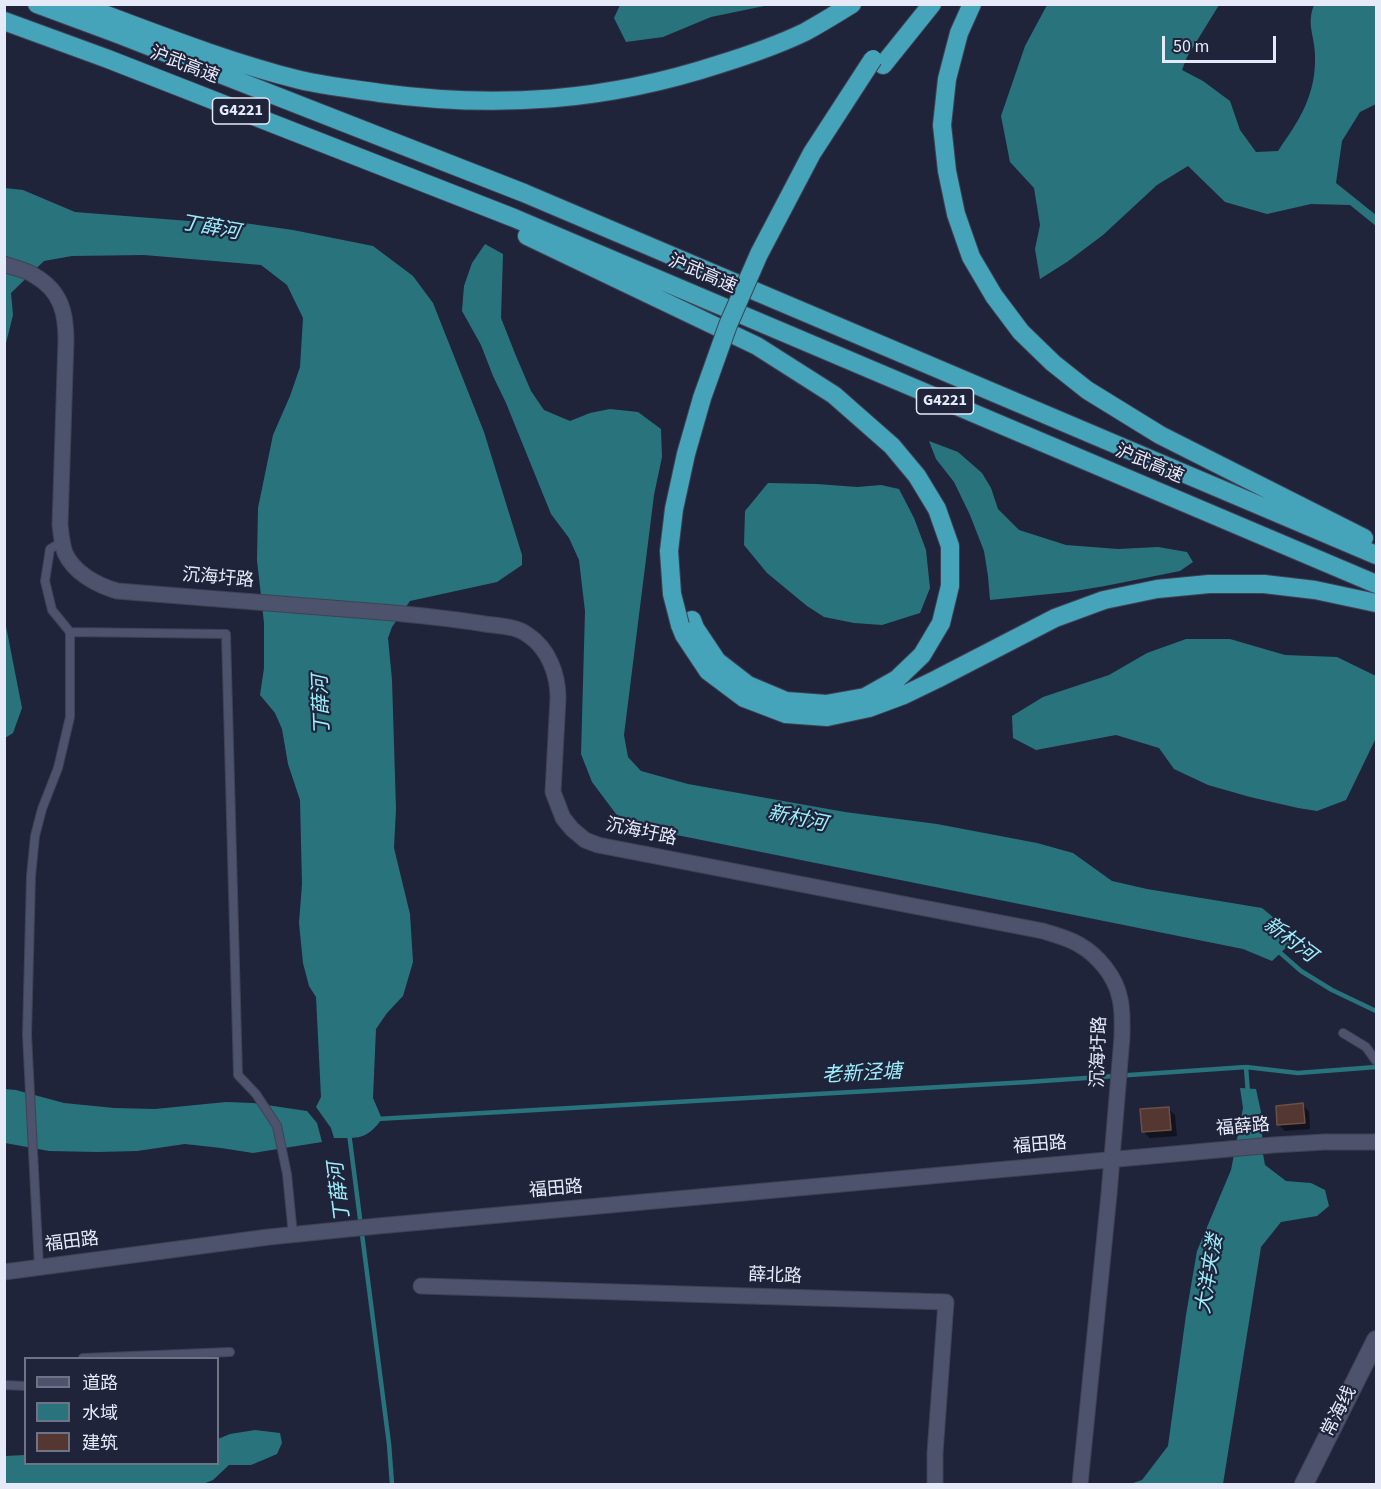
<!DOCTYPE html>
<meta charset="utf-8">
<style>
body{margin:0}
#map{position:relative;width:1381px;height:1489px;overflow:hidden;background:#20243a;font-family:"Source Sans 3","Noto Sans SC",sans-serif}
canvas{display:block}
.frame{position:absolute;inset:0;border:6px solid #e5e9f8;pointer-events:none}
.legend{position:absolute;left:24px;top:1357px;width:195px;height:108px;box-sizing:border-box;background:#20243a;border:2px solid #6f7386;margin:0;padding:8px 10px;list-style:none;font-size:18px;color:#e5e9f8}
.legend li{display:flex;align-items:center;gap:12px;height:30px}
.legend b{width:30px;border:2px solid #6f7386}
.scale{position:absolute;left:1162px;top:36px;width:114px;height:27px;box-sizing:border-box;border:3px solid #e5e9f8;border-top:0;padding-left:8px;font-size:18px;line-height:21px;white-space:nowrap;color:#e5e9f8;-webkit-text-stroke:4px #20243a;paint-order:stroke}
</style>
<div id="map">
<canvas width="1381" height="1489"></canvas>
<div class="frame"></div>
<ul class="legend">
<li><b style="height:8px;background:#4d536c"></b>道路</li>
<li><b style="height:16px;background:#29737d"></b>水域</li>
<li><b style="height:16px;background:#533730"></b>建筑</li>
</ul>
<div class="scale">50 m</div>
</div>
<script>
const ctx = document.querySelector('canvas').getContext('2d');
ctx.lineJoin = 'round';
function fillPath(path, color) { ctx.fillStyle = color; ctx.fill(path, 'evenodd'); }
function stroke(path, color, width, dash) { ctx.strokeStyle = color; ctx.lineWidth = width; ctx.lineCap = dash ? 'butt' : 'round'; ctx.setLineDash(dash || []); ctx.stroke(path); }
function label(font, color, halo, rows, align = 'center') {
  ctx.font = font + ' "Source Sans 3","Noto Sans SC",sans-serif'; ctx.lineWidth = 4.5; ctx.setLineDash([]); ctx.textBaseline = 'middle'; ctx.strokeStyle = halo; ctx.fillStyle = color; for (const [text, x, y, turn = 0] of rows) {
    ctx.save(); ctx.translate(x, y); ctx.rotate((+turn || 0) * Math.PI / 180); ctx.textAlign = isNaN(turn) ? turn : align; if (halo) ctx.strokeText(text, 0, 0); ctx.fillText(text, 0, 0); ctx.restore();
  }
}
fillPath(new Path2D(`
 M 620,5 L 620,4 L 769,5 L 711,17 L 663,37 L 626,42 L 614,18 Z
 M 1047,5 L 1219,5 L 1187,57 L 1182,70 L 1203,81 L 1230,101 L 1240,130 L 1256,152 L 1278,151 C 1300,119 1316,95 1315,56 C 1315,36 1306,25 1314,5 L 1376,5 L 1376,104 L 1360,112 L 1342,141 L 1336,183 L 1376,215 L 1376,226 L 1350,205 L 1311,204 L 1267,214 L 1225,202 L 1188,166 L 1157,185 L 1103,235 L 1067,262 L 1040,279 L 1035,249 L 1040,225 L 1034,188 L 1010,162 L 1001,116 L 1025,46 Z
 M 5,188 L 23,190 L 75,212 L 189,221 L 230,221 L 293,230 L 373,246 L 413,276 L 433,303 L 484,432 L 522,555 L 522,565 L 497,582 L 410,601 L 392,627 L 388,638 L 392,680 L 396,809 L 394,848 L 410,914 L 413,962 L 403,996 L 387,1013 L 376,1029 L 373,1098 L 382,1119 C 366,1140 359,1138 334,1138 L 331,1128 L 316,1107 L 321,1097 L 316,997 L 309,986 L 303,963 L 299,923 L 302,884 L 300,800 L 288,764 L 282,729 L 275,713 L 260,695 L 264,668 L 264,623 L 257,560 L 258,508 L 273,435 L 290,396 L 300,367 L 303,318 L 287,285 L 261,265 L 144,255 L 72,256 L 44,261 L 11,293 L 13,315 L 5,347 Z
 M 485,244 L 503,254 L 501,318 L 516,356 L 531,391 L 544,410 L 570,421 L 590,413 L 610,409 L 638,412 L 661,429 L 662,457 L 654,495 L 624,735 L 628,757 L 641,771 L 688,784 L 845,812 L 937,824 L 1037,843 L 1073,853 L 1112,881 L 1147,889 L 1262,908 L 1284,926 L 1290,944 L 1272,961 L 1243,949 L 637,827 L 616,814 L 592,782 L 581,754 L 585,611 L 579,560 L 569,538 L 551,514 L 506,403 L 493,376 L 481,345 L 462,311 L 464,286 L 472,263 Z
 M 929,441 L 958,452 L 982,473 L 991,488 L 998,509 L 1019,530 L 1066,545 L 1118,549 L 1158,547 L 1187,552 L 1193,562 L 1180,571 L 1105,586 L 1069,592 L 990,600 L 988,576 L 984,551 L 970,515 L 954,482 L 936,459 Z
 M 768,483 L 817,484 L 857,487 L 881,485 L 899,489 L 914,518 L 926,550 L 930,588 L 920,613 L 882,625 L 854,623 L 824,617 L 807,606 L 767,573 L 744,545 L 745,511 Z
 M 4,616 L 22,708 L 13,733 L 5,738 Z
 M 1186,639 L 1230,639 L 1285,655 L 1337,657 L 1376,676 L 1376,738 L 1346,800 L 1317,811 L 1298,808 L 1250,797 L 1208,785 L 1174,769 L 1159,748 L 1116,735 L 1036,750 L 1013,738 L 1012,716 L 1043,697 L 1109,675 L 1147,653 Z
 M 1240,1088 L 1256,1089 L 1261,1112 L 1263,1154 L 1265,1165 L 1286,1181 L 1311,1183 L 1325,1190 L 1329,1206 L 1317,1216 L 1281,1222 L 1261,1247 L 1223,1484 L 1130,1484 L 1142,1480 L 1168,1446 L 1186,1315 L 1197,1251 L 1231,1170 L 1243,1108 Z
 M 4,1089 L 16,1090 L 64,1103 L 114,1108 L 155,1109 L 226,1102 L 253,1103 L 307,1111 L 317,1123 L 322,1142 L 253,1153 L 221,1148 L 185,1144 L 137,1151 L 97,1152 L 49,1151 L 5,1143 Z
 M 255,1430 L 280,1433 L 282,1443 L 277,1454 L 263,1460 L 251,1465 L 229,1465 L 213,1480 L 203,1484 L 5,1484 L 5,1456 L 25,1455 L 26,1464 L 218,1464 L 218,1439 L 230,1434 Z`), '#29737d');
fillPath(new Path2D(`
 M 1302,1105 L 1309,1111 L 1310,1129 L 1285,1131 L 1279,1125 Z
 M 1169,1109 L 1175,1115 L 1177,1136 L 1150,1138 L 1143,1131 Z`), '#0007');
stroke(new Path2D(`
 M 1277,950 L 1301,971 L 1332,990 L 1376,1011
 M 1246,1067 L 1248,1094
 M 377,1119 L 1028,1082 L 1246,1067 L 1298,1073 L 1376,1067
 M 349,1133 L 389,1444 L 392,1484`), '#29737d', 4.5);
const building = new Path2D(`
 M 1303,1103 L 1305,1123 L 1277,1125 L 1276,1106 Z
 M 1169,1107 L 1171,1130 L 1142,1132 L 1140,1109 Z`);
fillPath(building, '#533730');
stroke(building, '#6c4f47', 1.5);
const service = new Path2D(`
 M 62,542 L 50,549 L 45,581 L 52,610 L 70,632 L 226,634 L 238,1075 L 256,1094 L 277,1126 L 287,1174 L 293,1235
 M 1343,1033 L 1366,1047 L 1376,1061
 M 39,1267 L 27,1035 L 31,876 L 35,836 L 42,809 L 58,768 L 70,717 L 70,632
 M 83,1358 L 230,1352
 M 4,1385 L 26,1386`);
const minor = new Path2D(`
 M 4,264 C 14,268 27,270 35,276 C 61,291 66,313 66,340 L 60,525 C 61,534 62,544 65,553 C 74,573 97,585 117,591 C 209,598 302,606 394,613 C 425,616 455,619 485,624 C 499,626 516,626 528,635 C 549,649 558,675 558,698 L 553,792 L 563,818 L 572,829 L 585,840 L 598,845 L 1043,931 C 1055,935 1068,938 1078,944 C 1098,955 1116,977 1120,999 C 1123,1011 1122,1024 1122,1037 L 1109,1194 L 1080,1484
 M 4,1272 L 269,1237 L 378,1226 L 1273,1145 L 1324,1142 L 1376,1142
 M 421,1286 L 946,1302 L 935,1453 L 935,1484`);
const secondary = new Path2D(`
 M 1304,1484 L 1376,1340`);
const motorway = new Path2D(`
 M 37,4 L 118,34 L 524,193 L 1376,555
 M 77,4 C 150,31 224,61 300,80 C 326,86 354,89 380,93 C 499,109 607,101 720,64 C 749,55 778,45 805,32 C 821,23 836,14 852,4
 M 972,4 L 959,33 L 947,79 L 942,125 L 947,171 L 956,214 L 971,257 L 994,296 L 1021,332 L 1053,363 L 1087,390 L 1160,435 L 1364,538
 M 4,21 L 108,59 L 514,218 L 1376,584
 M 883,65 L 932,4
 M 527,236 L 757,346 L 834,395 L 892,446 L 917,476 L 937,509 L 950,546 L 950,586 L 941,623 L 922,655 L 897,679 L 865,697 L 826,704 L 786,701 L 748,685 L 717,661 L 695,628 L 692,620
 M 680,625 L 684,635 L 708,671 L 744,698 L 786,714 L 827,717 L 869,708 L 904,695 L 937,679 L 1055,618 L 1104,600 L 1157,589 L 1209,584 L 1264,584 L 1315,590 L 1376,603`);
stroke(service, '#3f4254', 10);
stroke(minor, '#3f4254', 17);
stroke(secondary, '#3f4254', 20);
stroke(motorway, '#3f4254', 20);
stroke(service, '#4d536c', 8);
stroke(minor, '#4d536c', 15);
stroke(secondary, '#4d536c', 18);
stroke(motorway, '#45a4ba', 18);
const motorwayBridge = new Path2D(`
 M 680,625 L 672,594 L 669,551 L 674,509 L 686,454 L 702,398 L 728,325 L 759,254 L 812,153 L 873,59`);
stroke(motorwayBridge, '#3f4254', 20, []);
stroke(motorwayBridge, '#45a4ba', 18);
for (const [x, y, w] of [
 [241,111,57],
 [945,401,57]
]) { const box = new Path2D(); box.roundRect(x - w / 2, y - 13, w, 26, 4.5); ctx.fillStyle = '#20243a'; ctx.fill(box); stroke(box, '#e5e9f8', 1.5); }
label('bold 16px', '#e5e9f8', null, [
 ["G4221",241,111],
 ["G4221",945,401]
]);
label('18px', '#e5e9f8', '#20243a', [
 ["沪武高速",184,66,21],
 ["沪武高速",702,275,23],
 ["沪武高速",1149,465,23],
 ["沉海圩路",218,579,5],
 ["沉海圩路",641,833,12],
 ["沉海圩路",1100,1052,-88],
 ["福薛路",1243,1128,-5],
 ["福田路",1040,1146,-5],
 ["福田路",556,1190,-5],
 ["福田路",72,1243,-7],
 ["薛北路",775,1277,2],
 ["常海线",1340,1412,-63]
]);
label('italic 20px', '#9beefb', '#20243a', [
 ["丁薛河",210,229,10],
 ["丁薛河",323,705,-92],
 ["新村河",797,820,12],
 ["新村河",1289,941,37],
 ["老新泾塘",862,1075,-3],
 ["丁薛河",341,1192,-97],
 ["大洋夹溇",1211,1274,-81]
]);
</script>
